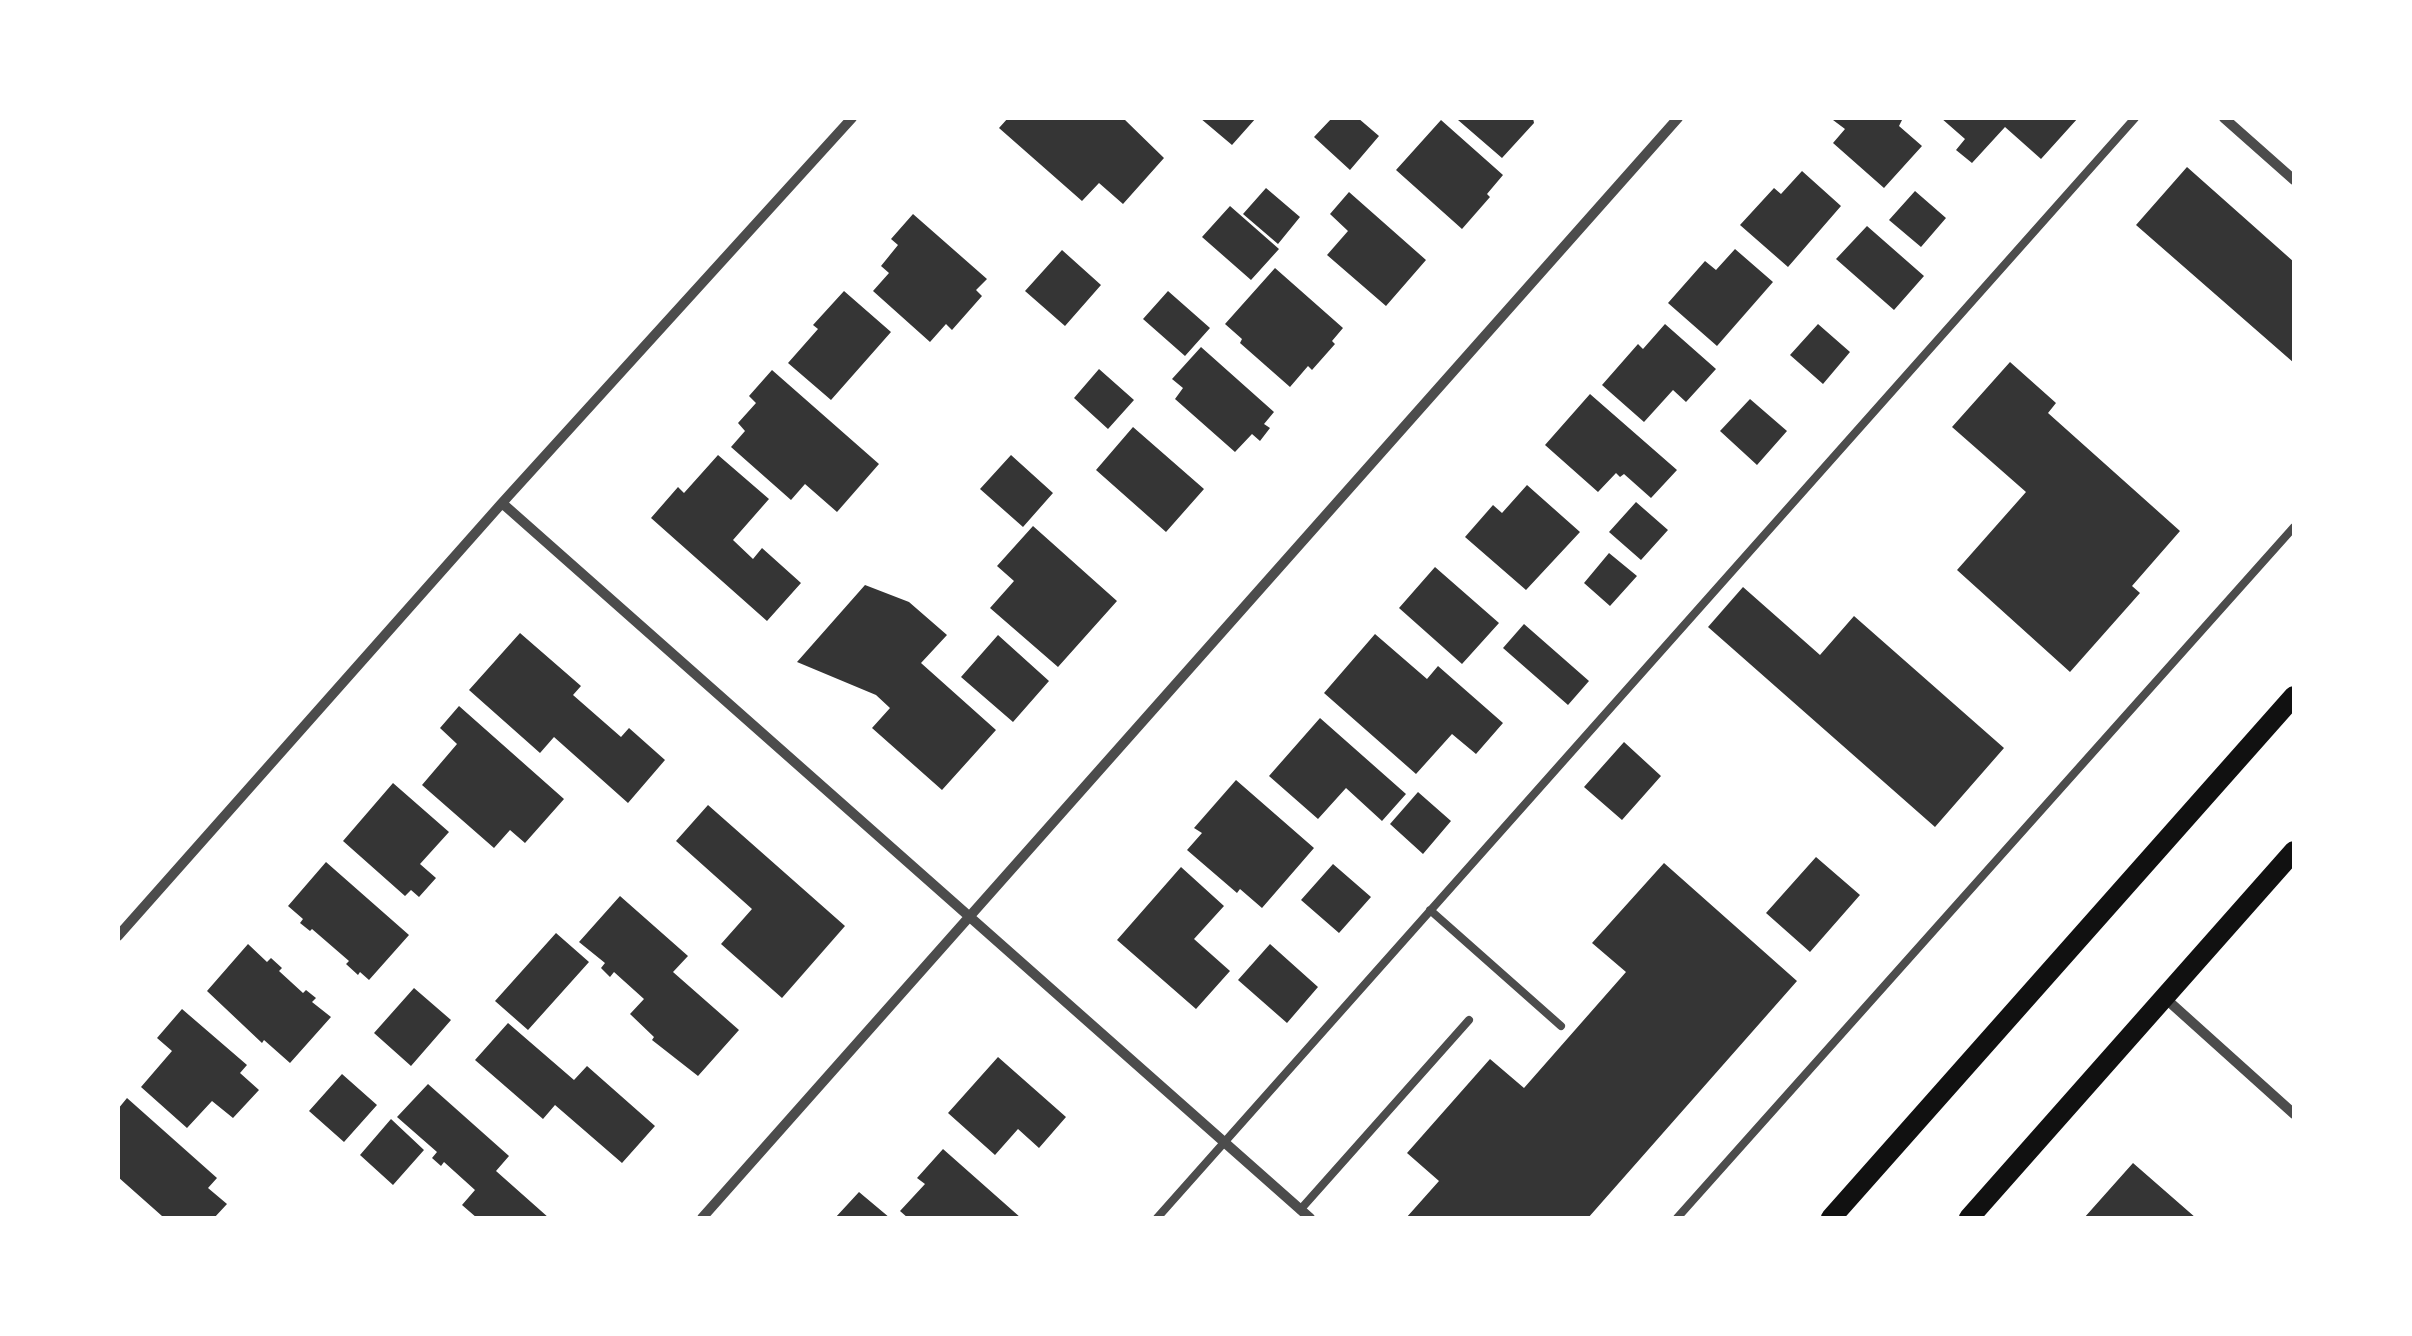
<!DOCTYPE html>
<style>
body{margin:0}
#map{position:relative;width:2412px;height:1336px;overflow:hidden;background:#fff;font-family:"Roboto Condensed",sans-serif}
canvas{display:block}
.frame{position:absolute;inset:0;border:120px solid #fff;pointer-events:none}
</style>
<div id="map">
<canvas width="2412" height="1336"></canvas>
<div class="frame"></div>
</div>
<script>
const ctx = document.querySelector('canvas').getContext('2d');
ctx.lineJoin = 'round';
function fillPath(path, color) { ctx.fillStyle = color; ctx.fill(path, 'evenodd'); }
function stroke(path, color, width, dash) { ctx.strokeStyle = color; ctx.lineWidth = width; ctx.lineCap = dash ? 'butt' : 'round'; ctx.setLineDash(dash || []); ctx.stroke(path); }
fillPath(new Path2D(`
 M 1008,118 L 1123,118 L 1164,158 L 1123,204 L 1099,183 L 1082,201 L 999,128 Z
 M 1200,118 L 1256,118 L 1232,145 Z
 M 1332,118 L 1358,118 L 1379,136 L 1350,170 L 1314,137 Z
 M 1460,118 L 1533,118 L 1534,123 L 1502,158 L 1458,120 Z
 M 1835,118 L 1903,118 L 1899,126 L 1922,146 L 1884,188 L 1833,143 L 1845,129 L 1833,120 Z
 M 1941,118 L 2078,118 L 2041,159 L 2005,127 L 1972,163 L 1956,150 L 1965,139 Z
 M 1441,120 L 1503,175 L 1487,194 L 1490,197 L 1462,229 L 1396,170 Z
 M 2187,167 L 2294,262 L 2294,363 L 2136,225 Z
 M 1802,171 L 1841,206 L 1788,267 L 1740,225 L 1774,188 L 1781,194 Z
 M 1266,188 L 1300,217 L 1278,244 L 1243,214 Z
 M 1915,191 L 1946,218 L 1921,247 L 1889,220 Z
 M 1349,192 L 1426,260 L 1386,306 L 1327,255 L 1348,231 L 1330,214 Z
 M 1230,206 L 1279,249 L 1251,280 L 1202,237 Z
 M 913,214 L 987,279 L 976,290 L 982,296 L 952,330 L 946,324 L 930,342 L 873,291 L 889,273 L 881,266 L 898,245 L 891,239 Z
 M 1867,226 L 1924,276 L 1894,310 L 1836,259 Z
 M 1735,249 L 1773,282 L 1717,346 L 1668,303 L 1705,261 L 1716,270 Z
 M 1062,250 L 1101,285 L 1065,326 L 1025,291 Z
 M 1275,268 L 1343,328 L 1332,341 L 1335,344 L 1312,370 L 1308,366 L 1290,387 L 1240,343 L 1242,339 L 1225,324 Z
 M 844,291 L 891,332 L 831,400 L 788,363 L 818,329 L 813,325 Z
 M 1168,291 L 1210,328 L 1185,356 L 1143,319 Z
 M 1665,324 L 1716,369 L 1686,402 L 1673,390 L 1644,422 L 1602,385 L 1638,344 L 1643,349 Z
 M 1818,324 L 1850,352 L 1823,384 L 1790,355 Z
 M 1201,347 L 1274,412 L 1264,424 L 1270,428 L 1260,441 L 1252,434 L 1235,452 L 1175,399 L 1183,388 L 1172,379 Z
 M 2010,362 L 2056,403 L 2048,413 L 2180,531 L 2132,586 L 2140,593 L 2070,672 L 1957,570 L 2026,492 L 1952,427 Z
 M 1099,369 L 1134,400 L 1108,429 L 1074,398 Z
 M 772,370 L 879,464 L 837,512 L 805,484 L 791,500 L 731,447 L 745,431 L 738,423 L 756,403 L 749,396 Z
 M 1590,394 L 1677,470 L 1651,498 L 1624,474 L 1620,477 L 1616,473 L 1598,492 L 1545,445 Z
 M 1750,399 L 1787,431 L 1757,465 L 1720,431 Z
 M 1133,427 L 1204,489 L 1166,532 L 1096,470 Z
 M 718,455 L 769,499 L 733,540 L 753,559 L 762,548 L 801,583 L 767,621 L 651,518 L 678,487 L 684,493 Z
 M 1011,455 L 1053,493 L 1023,527 L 980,489 Z
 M 1527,485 L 1580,532 L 1526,590 L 1465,537 L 1493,505 L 1502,513 Z
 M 1636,502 L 1668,530 L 1641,560 L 1609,532 Z
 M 1033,526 L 1117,601 L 1058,667 L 990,608 L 1014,581 L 997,566 Z
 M 1609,553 L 1637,576 L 1610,606 L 1584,583 Z
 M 1435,567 L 1499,623 L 1462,664 L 1399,608 Z
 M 865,585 L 909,602 L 947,635 L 921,663 L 996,730 L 942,790 L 872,728 L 890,708 L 876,695 L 797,662 Z
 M 1743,587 L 1820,655 L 1854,616 L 2004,748 L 1935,827 L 1708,627 Z
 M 1524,624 L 1589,681 L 1568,705 L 1503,648 Z
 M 520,633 L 581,686 L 573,695 L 621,737 L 629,728 L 665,760 L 628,803 L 554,737 L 540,753 L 469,690 Z
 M 1375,634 L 1427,679 L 1438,666 L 1503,723 L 1476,754 L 1452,734 L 1416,774 L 1324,693 Z
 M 998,635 L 1049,681 L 1013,722 L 961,677 Z
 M 459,706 L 564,799 L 525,843 L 510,830 L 494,848 L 422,785 L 457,744 L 440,728 Z
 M 1320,718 L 1406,794 L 1382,821 L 1346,788 L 1318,819 L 1269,776 Z
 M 1624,742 L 1661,776 L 1622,820 L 1584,787 Z
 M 1236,780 L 1314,848 L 1262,908 L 1240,889 L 1237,893 L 1187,850 L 1202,833 L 1194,828 Z
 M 393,783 L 449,832 L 420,864 L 436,878 L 419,897 L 411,890 L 405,896 L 343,841 Z
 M 1418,792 L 1451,821 L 1423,854 L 1390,824 Z
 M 708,805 L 845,926 L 782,998 L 721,944 L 752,909 L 676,841 Z
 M 1816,857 L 1860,895 L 1810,952 L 1766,913 Z
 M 326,862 L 409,935 L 369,980 L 360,972 L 358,975 L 346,964 L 349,961 L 312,929 L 310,931 L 300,923 L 303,919 L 288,906 Z
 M 1664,863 L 1797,981 L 1588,1218 L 1406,1218 L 1439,1181 L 1407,1153 L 1490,1059 L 1524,1088 L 1626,972 L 1592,943 Z
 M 1333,864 L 1371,897 L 1339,933 L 1301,900 Z
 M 1181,867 L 1224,906 L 1194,939 L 1230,971 L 1196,1009 L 1117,940 Z
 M 620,896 L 688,956 L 673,972 L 739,1030 L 698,1076 L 652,1040 L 654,1037 L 630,1014 L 644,999 L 614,972 L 610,977 L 601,968 L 605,963 L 579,942 Z
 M 556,933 L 589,962 L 528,1030 L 495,1001 Z
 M 248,944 L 267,962 L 271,958 L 282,968 L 279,971 L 303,993 L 306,990 L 316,998 L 312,1002 L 331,1017 L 290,1063 L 264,1040 L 262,1043 L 207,991 Z
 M 1270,944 L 1318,987 L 1287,1023 L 1238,980 Z
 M 414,988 L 451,1020 L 411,1066 L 374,1033 Z
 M 182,1009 L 247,1065 L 240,1073 L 259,1090 L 233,1118 L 212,1101 L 187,1128 L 141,1087 L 172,1051 L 157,1038 Z
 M 508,1023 L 574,1080 L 587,1066 L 655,1126 L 622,1163 L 555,1105 L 543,1119 L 475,1060 Z
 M 998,1057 L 1066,1117 L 1039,1148 L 1018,1129 L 995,1155 L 948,1113 Z
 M 342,1074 L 377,1105 L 344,1142 L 309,1111 Z
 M 428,1084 L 509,1156 L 496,1171 L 549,1218 L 477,1218 L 462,1205 L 475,1190 L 444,1162 L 441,1166 L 432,1158 L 437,1152 L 397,1117 Z
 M 127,1098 L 217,1178 L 208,1188 L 227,1204 L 214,1218 L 160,1218 L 162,1216 L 118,1177 L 118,1109 Z
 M 391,1119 L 424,1150 L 393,1185 L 360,1155 Z
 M 943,1149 L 1021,1218 L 908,1218 L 900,1211 L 925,1184 L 917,1178 Z
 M 2133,1163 L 2196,1218 L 2084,1218 Z
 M 859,1192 L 890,1218 L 835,1218 Z`), '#353535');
stroke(new Path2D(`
 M 1430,910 L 1561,1026
 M 1300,1210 L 1469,1020
 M 1157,1218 L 2135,118
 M 1677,1218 L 2294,527`), '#4c4c4c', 8);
stroke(new Path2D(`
 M 2224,118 L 2294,180
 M 502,503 L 1310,1218
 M 118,936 L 502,503 L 852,118
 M 2165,998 L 2294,1114
 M 702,1218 L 1678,118`), '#4c4c4c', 10);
stroke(new Path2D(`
 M 1831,1218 L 2294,696
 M 1969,1218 L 2294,851`), '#111', 20);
</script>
